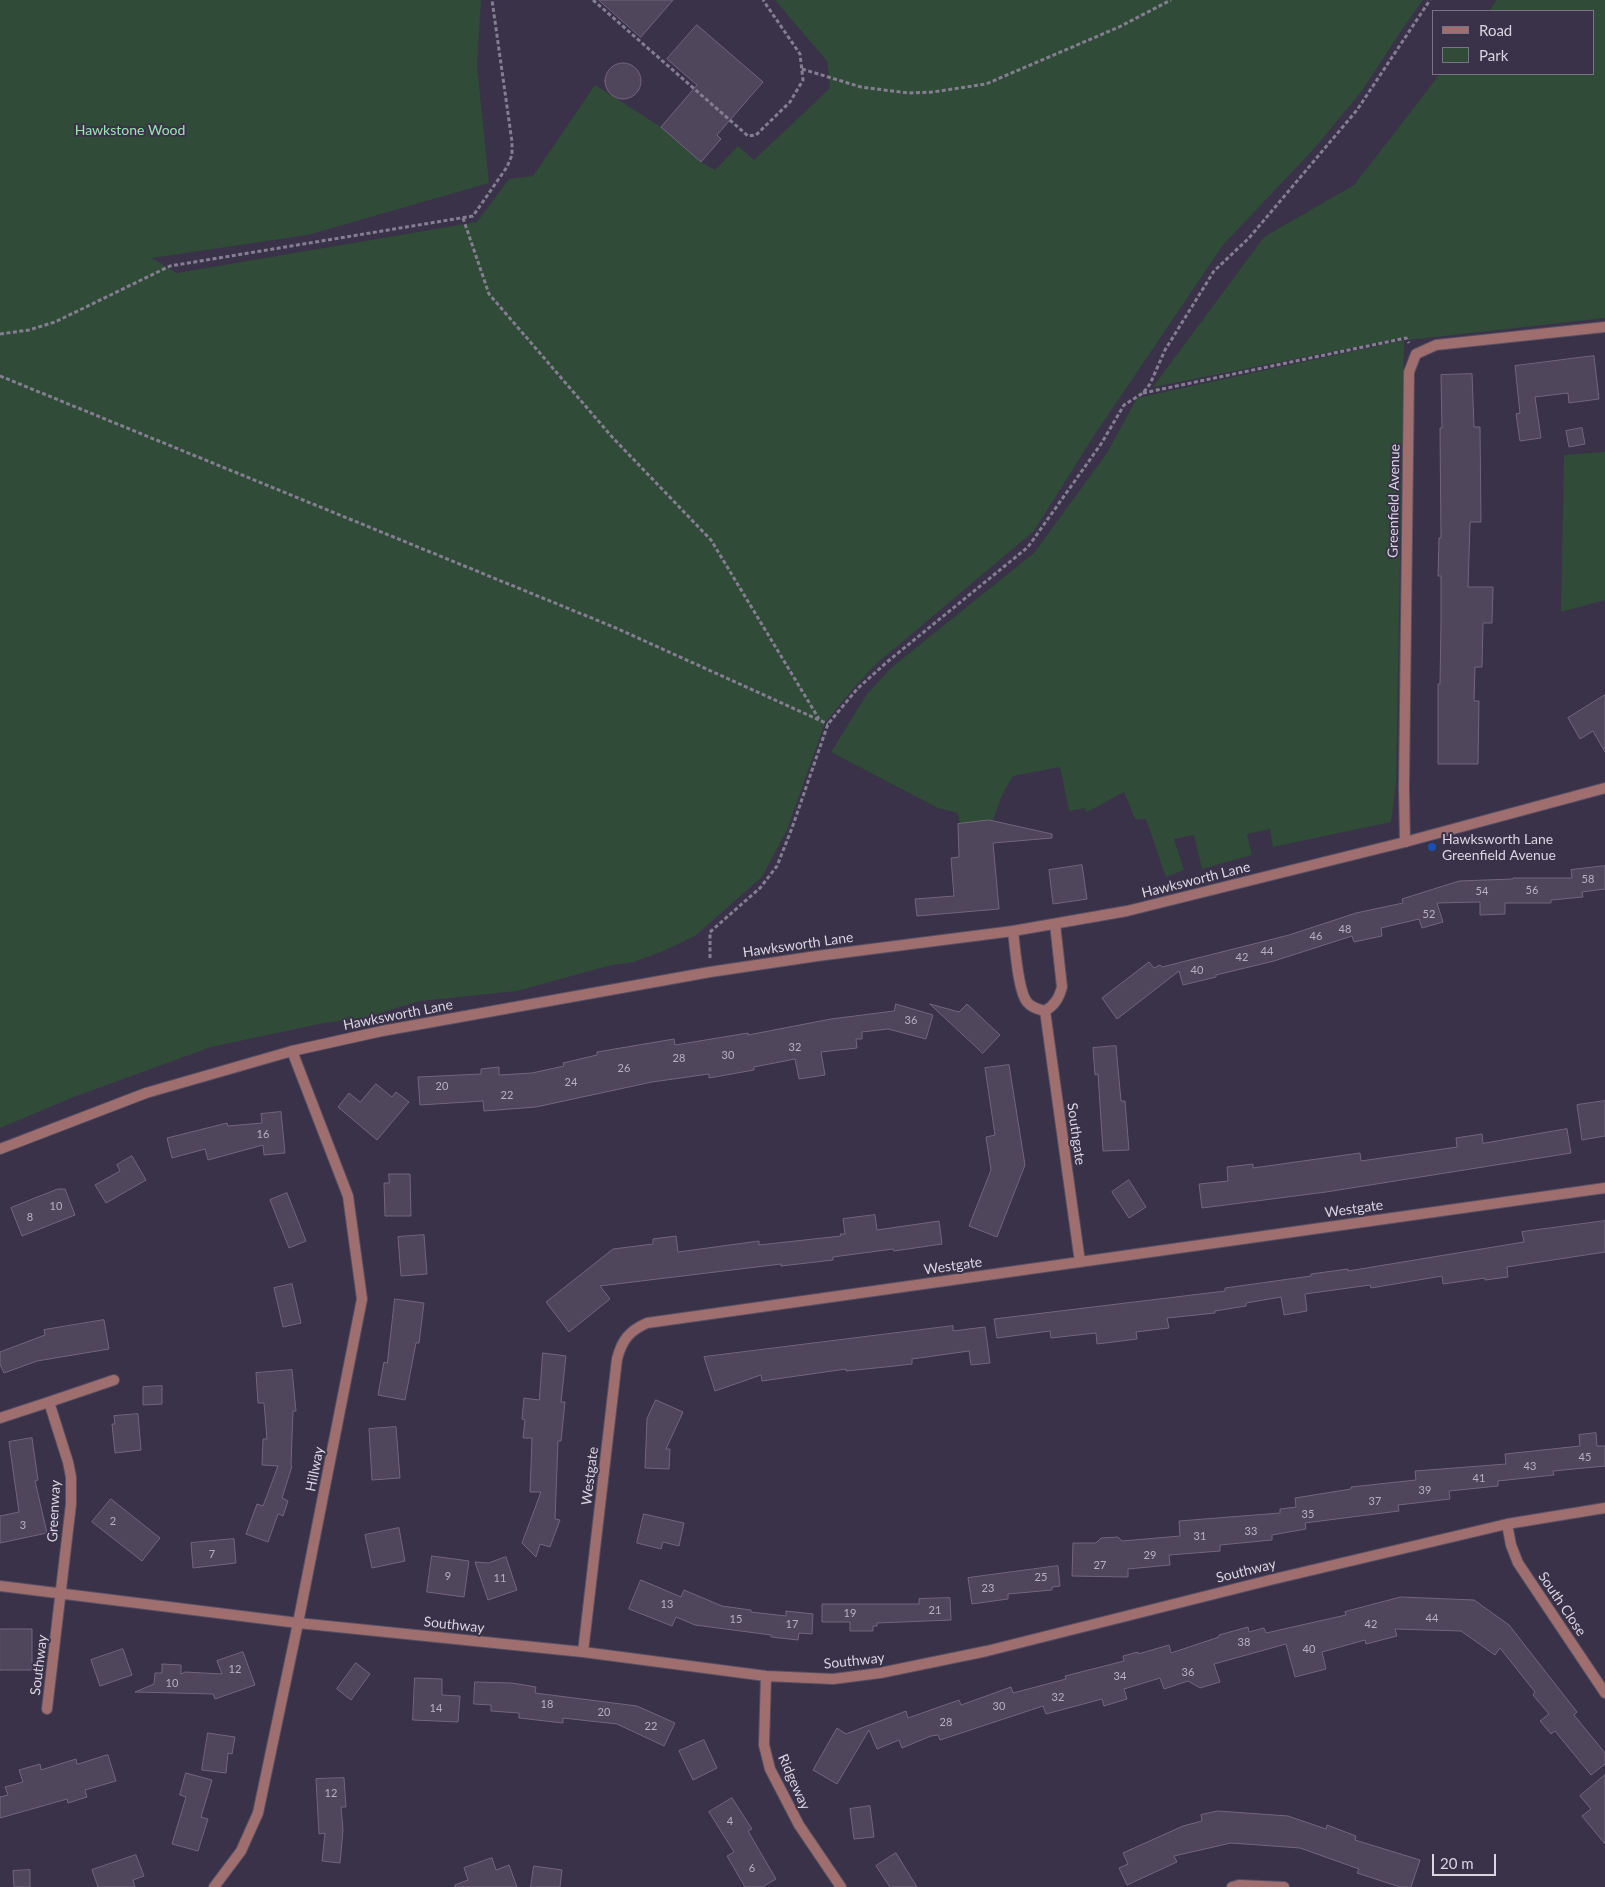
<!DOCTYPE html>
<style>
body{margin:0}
#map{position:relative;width:1605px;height:1887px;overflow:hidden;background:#3a3248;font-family:Lato,sans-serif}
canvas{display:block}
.legend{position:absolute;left:1432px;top:10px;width:162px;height:65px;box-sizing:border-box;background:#3a3248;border:1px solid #7a7386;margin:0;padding:6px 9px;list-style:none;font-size:15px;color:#d9d5e3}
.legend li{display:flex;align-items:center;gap:10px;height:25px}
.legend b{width:25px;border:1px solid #7a7386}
.scale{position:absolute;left:1432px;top:1854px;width:64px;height:22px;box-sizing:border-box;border:2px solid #d9d5e3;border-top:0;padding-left:6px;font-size:15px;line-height:18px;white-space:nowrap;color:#d9d5e3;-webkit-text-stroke:4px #3a3248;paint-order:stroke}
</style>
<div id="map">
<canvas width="1605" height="1887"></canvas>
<ul class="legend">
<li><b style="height:6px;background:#9f6f6f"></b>Road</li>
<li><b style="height:14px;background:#304b37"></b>Park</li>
</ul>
<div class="scale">20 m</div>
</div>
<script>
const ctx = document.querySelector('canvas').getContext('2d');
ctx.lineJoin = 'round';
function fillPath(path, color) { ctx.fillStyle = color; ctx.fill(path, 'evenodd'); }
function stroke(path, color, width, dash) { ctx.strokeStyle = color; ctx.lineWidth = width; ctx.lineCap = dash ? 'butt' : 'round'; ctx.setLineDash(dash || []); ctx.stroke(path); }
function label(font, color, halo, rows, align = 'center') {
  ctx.font = font + ' Lato,sans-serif'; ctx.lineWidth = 4; ctx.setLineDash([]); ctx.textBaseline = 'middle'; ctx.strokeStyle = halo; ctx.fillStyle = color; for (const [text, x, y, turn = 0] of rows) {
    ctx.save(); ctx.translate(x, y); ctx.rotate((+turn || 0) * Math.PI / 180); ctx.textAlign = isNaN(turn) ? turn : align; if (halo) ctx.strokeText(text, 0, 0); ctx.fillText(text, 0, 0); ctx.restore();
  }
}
fillPath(new Path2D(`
 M 0,0 L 481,0 L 477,65 L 489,183 L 308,235 L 152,258 L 177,273 L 477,222 L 509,179 L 533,176 L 595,85 L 661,127 L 701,162 L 715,170 L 738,146 L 754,160 L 830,88 L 827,61 L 775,0 L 1423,0 L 1405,25 L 1361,92 L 1312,151 L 1223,245 L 1093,437 L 1034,531 L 876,664 L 852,690 L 825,723 L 787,830 L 762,877 L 695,936 L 661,952 L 634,962 L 608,966 L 517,991 L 420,1001 L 364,1018 L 324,1023 L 211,1047 L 74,1097 L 0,1128 Z
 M 1497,0 L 1605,0 L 1605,318 L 1408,340 L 1407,337 L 1153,387 L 1264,237 L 1354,185 L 1440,74 L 1594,74 L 1594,11 L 1489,11 Z
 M 1404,340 L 1396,783 L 1391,822 L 1273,847 L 1270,829 L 1247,834 L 1252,855 L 1202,869 L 1194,835 L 1174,839 L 1184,870 L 1166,877 L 1146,819 L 1135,819 L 1124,792 L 1091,810 L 1086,812 L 1085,808 L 1069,811 L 1060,767 L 1013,776 L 1002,795 L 993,820 L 960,824 L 958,813 L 938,808 L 831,752 L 867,694 L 892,667 L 1034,553 L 1107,453 L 1137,398 Z
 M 1605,452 L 1605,600 L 1561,612 L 1564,455 Z`), '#304b37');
const building = new Path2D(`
 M 599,0 L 673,0 L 641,37 Z
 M 697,25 L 763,82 L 717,135 L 721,139 L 701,162 L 661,127 L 697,85 L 667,59 Z
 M605 81a18 18 0 1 1 36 0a18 18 0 1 1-36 0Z
 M 1594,356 L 1599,399 L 1569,403 L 1568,393 L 1535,397 L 1541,438 L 1520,441 L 1516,414 L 1520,413 L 1515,366 Z
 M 1472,374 L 1474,427 L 1480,427 L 1481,522 L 1470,522 L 1468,587 L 1493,587 L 1492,623 L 1483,623 L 1482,667 L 1475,667 L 1474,701 L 1479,701 L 1478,764 L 1438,764 L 1438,684 L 1440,684 L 1441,623 L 1441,576 L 1438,576 L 1439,538 L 1441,538 L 1440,428 L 1442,428 L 1441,375 Z
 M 1582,428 L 1585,444 L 1569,447 L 1566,431 Z
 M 1605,695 L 1605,752 L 1593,731 L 1580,739 L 1568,718 Z
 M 989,820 L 1052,834 L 1052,838 L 993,843 L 999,909 L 917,916 L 915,899 L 954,896 L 951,858 L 959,857 L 958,824 Z
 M 1082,865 L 1087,899 L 1053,904 L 1049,870 Z
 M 1605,866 L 1605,889 L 1582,892 L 1583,897 L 1551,900 L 1551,903 L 1505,903 L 1505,914 L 1480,915 L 1480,902 L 1437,903 L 1443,922 L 1422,928 L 1419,919 L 1381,928 L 1382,936 L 1354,942 L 1352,936 L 1274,961 L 1216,975 L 1216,977 L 1183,985 L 1179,971 L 1117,1019 L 1102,998 L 1149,962 L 1154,968 L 1160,965 L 1162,967 L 1289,935 L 1356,913 L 1403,903 L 1402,899 L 1459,881 L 1513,879 L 1513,878 L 1572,878 L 1571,870 Z
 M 896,1004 L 933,1015 L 926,1039 L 888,1029 L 862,1032 L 862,1039 L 856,1039 L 857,1048 L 821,1052 L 825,1075 L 799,1079 L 795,1059 L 754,1067 L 754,1070 L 709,1078 L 709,1074 L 652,1082 L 536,1107 L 484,1111 L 483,1101 L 420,1105 L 418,1077 L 481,1074 L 481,1069 L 499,1067 L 499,1075 L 532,1073 L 564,1066 L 563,1063 L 597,1055 L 597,1052 L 674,1039 L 675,1045 L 748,1033 L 748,1035 L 831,1019 L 894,1011 Z
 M 930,1004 L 959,1012 L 967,1004 L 1000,1035 L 983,1053 Z
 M 1116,1046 L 1121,1101 L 1125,1101 L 1129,1150 L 1103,1151 L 1098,1074 L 1095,1075 L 1093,1048 Z
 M 1009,1065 L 1025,1165 L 997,1237 L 969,1226 L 991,1170 L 986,1137 L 995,1135 L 985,1068 Z
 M 376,1084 L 392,1097 L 396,1092 L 409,1102 L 377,1140 L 338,1107 L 349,1093 L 360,1102 Z
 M 1605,1101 L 1605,1136 L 1582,1140 L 1577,1105 Z
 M 281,1112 L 285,1153 L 264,1155 L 263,1145 L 208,1160 L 205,1149 L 172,1158 L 167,1138 L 227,1123 L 228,1126 L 262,1123 L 261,1114 Z
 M 1567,1129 L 1571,1153 L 1326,1192 L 1202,1208 L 1199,1184 L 1228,1181 L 1227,1167 L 1253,1164 L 1253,1168 L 1360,1153 L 1361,1161 L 1457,1147 L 1456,1138 L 1482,1134 L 1483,1143 Z
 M 132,1156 L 146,1180 L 106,1203 L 95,1185 L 120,1171 L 117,1165 Z
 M 389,1174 L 410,1174 L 411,1216 L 385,1216 L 384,1183 L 389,1183 Z
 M 1129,1180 L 1146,1207 L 1129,1218 L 1112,1192 Z
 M 58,1189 L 65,1189 L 75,1215 L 22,1236 L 11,1208 Z
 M 287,1193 L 306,1241 L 289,1248 L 270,1200 Z
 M 875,1215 L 877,1230 L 939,1221 L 942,1244 L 894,1251 L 893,1249 L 833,1257 L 833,1260 L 781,1266 L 781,1264 L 600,1286 L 610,1299 L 569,1332 L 546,1302 L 613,1249 L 653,1244 L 653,1239 L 676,1236 L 678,1252 L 759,1241 L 759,1245 L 841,1236 L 840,1234 L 845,1234 L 843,1219 Z
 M 1605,1221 L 1605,1252 L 1507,1267 L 1508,1277 L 1485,1280 L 1485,1278 L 1443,1284 L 1442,1276 L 1371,1288 L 1370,1285 L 1305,1294 L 1307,1311 L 1284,1315 L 1281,1297 L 1246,1303 L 1246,1306 L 1215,1311 L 1215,1313 L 1167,1318 L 1169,1328 L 1136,1332 L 1137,1339 L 1097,1344 L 1096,1333 L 1051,1338 L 1050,1331 L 997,1338 L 994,1319 L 1225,1291 L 1225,1288 L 1311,1276 L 1311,1274 L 1348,1269 L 1348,1271 L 1524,1242 L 1522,1232 Z
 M 424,1235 L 427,1274 L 401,1276 L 398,1237 Z
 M 292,1284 L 301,1323 L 283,1327 L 274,1288 Z
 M 395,1299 L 424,1303 L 419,1343 L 416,1343 L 405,1400 L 378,1395 L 384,1362 L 387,1363 Z
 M 104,1320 L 109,1349 L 37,1361 L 4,1373 L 0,1364 L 0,1352 L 45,1335 L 44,1330 Z
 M 953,1326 L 953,1331 L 985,1327 L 990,1363 L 971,1365 L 969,1351 L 912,1359 L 912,1364 L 895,1366 L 846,1371 L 846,1369 L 762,1381 L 761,1375 L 715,1391 L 704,1357 Z
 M 543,1353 L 566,1356 L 561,1402 L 565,1402 L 561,1441 L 558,1441 L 555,1519 L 560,1520 L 550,1547 L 540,1544 L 536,1557 L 522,1543 L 541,1492 L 530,1492 L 532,1438 L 523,1438 L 525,1420 L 522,1419 L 524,1398 L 539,1400 Z
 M 292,1370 L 296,1411 L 293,1411 L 291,1465 L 292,1466 L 282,1498 L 288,1501 L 283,1516 L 278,1514 L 268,1542 L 246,1534 L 257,1504 L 263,1506 L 278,1466 L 262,1465 L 263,1439 L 267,1439 L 264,1403 L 258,1403 L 256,1373 Z
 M 162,1386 L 162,1404 L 143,1405 L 143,1387 Z
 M 656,1400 L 683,1412 L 666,1449 L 670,1449 L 669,1469 L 645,1468 L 647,1419 Z
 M 138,1414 L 141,1450 L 115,1453 L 112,1424 L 115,1424 L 114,1416 Z
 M 396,1427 L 400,1478 L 372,1480 L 369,1429 Z
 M 1596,1433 L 1597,1446 L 1605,1446 L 1605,1466 L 1553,1471 L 1554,1475 L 1498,1481 L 1498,1486 L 1449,1491 L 1450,1499 L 1398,1505 L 1399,1511 L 1305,1523 L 1306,1529 L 1272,1535 L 1272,1540 L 1220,1545 L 1220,1551 L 1169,1555 L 1170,1565 L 1128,1569 L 1128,1577 L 1072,1576 L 1073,1543 L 1096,1543 L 1101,1538 L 1118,1537 L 1122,1541 L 1180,1536 L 1179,1521 L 1280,1513 L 1280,1509 L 1296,1507 L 1295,1498 L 1351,1489 L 1351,1487 L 1416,1480 L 1415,1471 L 1506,1464 L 1505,1454 L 1580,1446 L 1579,1435 Z
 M 32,1438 L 38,1480 L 35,1481 L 47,1533 L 0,1543 L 0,1516 L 19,1512 L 9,1442 Z
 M 111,1499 L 160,1538 L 142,1561 L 92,1522 Z
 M 644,1514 L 684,1523 L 679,1546 L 663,1542 L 661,1549 L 637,1543 Z
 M 399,1528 L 405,1561 L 372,1568 L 365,1535 Z
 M 234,1539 L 236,1563 L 193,1568 L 191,1543 Z
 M 432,1556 L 469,1561 L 464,1597 L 427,1592 Z
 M 506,1557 L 517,1590 L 488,1600 L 475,1562 L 488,1563 Z
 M 1058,1566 L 1060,1586 L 1052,1587 L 1052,1590 L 1008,1594 L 1008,1599 L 972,1604 L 968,1578 Z
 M 641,1580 L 681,1597 L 684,1590 L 722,1606 L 751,1610 L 751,1612 L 786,1616 L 786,1611 L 813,1614 L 812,1634 L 799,1633 L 798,1640 L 771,1637 L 771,1635 L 695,1625 L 676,1617 L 672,1626 L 629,1609 Z
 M 1401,1597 L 1474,1600 L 1509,1625 L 1577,1712 L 1574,1715 L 1605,1753 L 1605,1764 L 1591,1775 L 1555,1731 L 1551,1734 L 1540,1721 L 1549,1714 L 1533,1695 L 1535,1692 L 1500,1648 L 1495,1655 L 1461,1631 L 1395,1629 L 1397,1636 L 1366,1644 L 1365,1640 L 1322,1652 L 1326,1669 L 1295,1677 L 1286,1644 L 1214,1664 L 1220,1682 L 1200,1688 L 1188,1681 L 1164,1689 L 1160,1678 L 1124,1689 L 1127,1699 L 1104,1706 L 1102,1699 L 1046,1714 L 1043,1706 L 940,1740 L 938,1735 L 931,1736 L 902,1748 L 899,1740 L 877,1749 L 869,1730 L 837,1784 L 813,1770 L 837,1728 L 846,1734 L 906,1711 L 908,1718 L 959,1700 L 961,1705 L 1011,1687 L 1013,1693 L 1066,1679 L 1065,1676 L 1124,1661 L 1123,1656 L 1138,1652 L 1138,1654 L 1169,1645 L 1171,1653 L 1219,1637 L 1219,1635 L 1248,1627 L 1249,1632 L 1264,1628 L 1266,1633 L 1346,1615 L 1345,1612 Z
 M 950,1598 L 951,1620 L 877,1623 L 877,1626 L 873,1626 L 873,1631 L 850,1631 L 850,1622 L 822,1622 L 822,1604 L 919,1604 L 919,1599 Z
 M 0,1629 L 32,1629 L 32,1670 L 0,1670 Z
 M 123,1649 L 132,1675 L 100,1686 L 91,1660 Z
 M 243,1652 L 255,1685 L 215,1699 L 213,1694 L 135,1692 L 154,1684 L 155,1673 L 162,1673 L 162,1664 L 181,1665 L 181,1674 L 185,1672 L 222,1674 L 217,1661 Z
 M 356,1663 L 370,1674 L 351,1700 L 337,1689 Z
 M 415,1678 L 442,1679 L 442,1695 L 460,1696 L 458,1722 L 413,1720 Z
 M 475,1682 L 512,1683 L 536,1687 L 535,1693 L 637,1706 L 675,1723 L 664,1746 L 617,1724 L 563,1718 L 563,1723 L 519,1718 L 519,1713 L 491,1711 L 491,1705 L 474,1704 Z
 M 208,1733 L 235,1737 L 232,1754 L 228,1753 L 226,1773 L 202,1770 Z
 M 704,1740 L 717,1768 L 693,1780 L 679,1751 Z
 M 108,1755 L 116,1781 L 85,1790 L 87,1797 L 68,1803 L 67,1799 L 0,1818 L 0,1797 L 8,1795 L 5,1787 L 23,1782 L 19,1770 L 40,1764 L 41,1770 L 76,1759 L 77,1764 Z
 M 186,1773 L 212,1780 L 201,1817 L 208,1819 L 198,1851 L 172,1844 L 186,1797 L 180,1795 Z
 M 1605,1775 L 1605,1844 L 1582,1816 L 1591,1809 L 1580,1796 Z
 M 344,1778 L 346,1807 L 341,1807 L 343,1830 L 340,1863 L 322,1861 L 325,1833 L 319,1834 L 316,1779 Z
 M 732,1798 L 752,1829 L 748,1831 L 776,1879 L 762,1887 L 745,1887 L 727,1856 L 734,1852 L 709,1812 Z
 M 870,1806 L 874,1837 L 854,1839 L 850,1809 Z
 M 1218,1811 L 1288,1816 L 1326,1829 L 1327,1825 L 1356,1836 L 1355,1840 L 1420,1860 L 1411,1887 L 1400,1887 L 1357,1873 L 1359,1869 L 1300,1848 L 1231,1843 L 1174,1856 L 1177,1862 L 1127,1885 L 1119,1868 L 1128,1864 L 1123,1853 L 1183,1826 L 1202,1821 L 1201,1815 Z
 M 896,1853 L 917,1887 L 890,1887 L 876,1866 Z
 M 136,1855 L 144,1876 L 133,1880 L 135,1887 L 98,1887 L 92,1870 Z
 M 492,1858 L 496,1870 L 509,1865 L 517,1887 L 455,1887 L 455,1885 L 468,1880 L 464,1868 Z
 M 534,1866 L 562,1870 L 560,1887 L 531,1887 Z
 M 30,1870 L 30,1887 L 14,1887 L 13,1871 Z`);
fillPath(building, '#50465c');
stroke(building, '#71667d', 1);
const minor = new Path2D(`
 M 1405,842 L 1404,787 L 1409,372 L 1416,354 L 1436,345 L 1605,327
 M 1013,931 C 1015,947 1018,991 1027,1002 C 1032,1008 1038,1009 1045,1011 C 1055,1005 1059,998 1062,987 L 1055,924
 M 1045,1011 L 1080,1262
 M 0,1418 L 49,1402
 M 1507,1524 L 1511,1545 L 1518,1563 L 1605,1693
 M 0,1586 L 298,1623 L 583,1652 L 766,1676 L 833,1679 L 880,1673 L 987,1651 L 1270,1580 L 1507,1524 L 1605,1508
 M 583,1652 L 617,1359 C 622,1340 629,1331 647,1323 L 1605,1188
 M 766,1676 L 764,1745 L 770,1769 L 799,1825 L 841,1887
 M 47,1709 L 71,1504 L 71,1477 L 68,1462 L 49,1402 L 114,1380
 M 214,1887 L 241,1851 L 258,1813 L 298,1623 L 362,1299 L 348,1196 L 292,1051
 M 1232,1887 L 1239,1885 L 1284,1887`);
const tertiary = new Path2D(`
 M 0,1149 L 146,1093 L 292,1051 L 382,1031 L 710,972 L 817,956 L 1013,931 L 1127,911 L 1405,842 L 1605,788`);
stroke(minor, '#574f64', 12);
stroke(tertiary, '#574f64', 12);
stroke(new Path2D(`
 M 593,0 L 748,136 L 756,135 L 790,102 L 803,80 L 800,54 L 763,0
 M 802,69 L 861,87 L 908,93 L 933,92 L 986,84 L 1119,27 L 1171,0
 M 463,218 L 489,294 L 613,438 L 711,540 L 819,719
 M 0,334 L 29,330 L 55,322 L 170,266 L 473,216 L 507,167 L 512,155 L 512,142 L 492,0
 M 0,376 L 616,628 L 828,724
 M 1143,393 L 1406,338 L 1409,343
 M 710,958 L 710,932 L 760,888 L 777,866 L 792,828 L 828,724 L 857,689 L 887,662 L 1028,547 L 1101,444 L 1124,405 L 1143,393 L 1150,384 L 1165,350 L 1214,271 L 1249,238 L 1357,110 L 1430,0`), '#847e91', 3, [4, 2.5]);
stroke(minor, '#9f6f6f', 10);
stroke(tertiary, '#9f6f6f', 10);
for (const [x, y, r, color] of [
 [1432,847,5,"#1a4fb4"]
]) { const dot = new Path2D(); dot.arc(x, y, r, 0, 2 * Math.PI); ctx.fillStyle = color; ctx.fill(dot); stroke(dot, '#3a3248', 2); }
label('11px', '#b7b1c1', null, [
 ["58",1588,879],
 ["56",1532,890],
 ["54",1482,891],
 ["52",1429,914],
 ["48",1345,929],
 ["46",1316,936],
 ["44",1267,951],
 ["42",1242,957],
 ["40",1197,970],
 ["36",911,1020],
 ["32",795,1047],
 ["30",728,1055],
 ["28",679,1058],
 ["26",624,1068],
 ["24",571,1082],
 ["20",442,1086],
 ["22",507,1095],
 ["16",263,1134],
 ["10",56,1206],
 ["8",30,1217],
 ["45",1585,1457],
 ["43",1530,1466],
 ["41",1479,1478],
 ["39",1425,1490],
 ["37",1375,1501],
 ["35",1308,1514],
 ["2",113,1521],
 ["3",23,1525],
 ["33",1251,1531],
 ["31",1200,1536],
 ["7",212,1554],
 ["29",1150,1555],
 ["27",1100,1565],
 ["9",448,1576],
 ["25",1041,1577],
 ["11",500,1578],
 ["23",988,1588],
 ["13",667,1604],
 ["21",935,1610],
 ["19",850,1613],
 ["44",1432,1618],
 ["15",736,1619],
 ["17",792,1624],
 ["42",1371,1624],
 ["38",1244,1642],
 ["40",1309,1649],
 ["12",235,1669],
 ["36",1188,1672],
 ["34",1120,1676],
 ["10",172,1683],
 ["32",1058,1697],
 ["18",547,1704],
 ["30",999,1706],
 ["14",436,1708],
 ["20",604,1712],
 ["28",946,1722],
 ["22",651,1726],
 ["12",331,1793],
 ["4",730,1821],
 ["6",752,1868]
]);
label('14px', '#9ae4ae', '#3a3248', [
 ["Hawkstone Wood",130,130]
]);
label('14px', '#d9d5e3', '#3a3248', [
 ["Greenfield Avenue",1394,501,-89],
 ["Hawksworth Lane",1196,880,-14],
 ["Hawksworth Lane",798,945,-8],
 ["Hawksworth Lane",398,1015,-11],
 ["Southgate",1076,1134,82],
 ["Westgate",1354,1209,-8],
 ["Westgate",953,1266,-8],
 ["Hillway",315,1469,-79],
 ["Westgate",590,1476,-83],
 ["Greenway",54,1511,-87],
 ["Southway",1246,1571,-14],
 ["South Close",1562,1604,56],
 ["Southway",454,1625,6],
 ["Southway",854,1661,-6],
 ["Southway",39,1665,-83],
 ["Ridgeway",794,1782,66]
]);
label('14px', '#d9d5e3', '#3a3248', [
 ["Hawksworth Lane",1442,839],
 ["Greenfield Avenue",1442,855]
], 'left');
</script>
